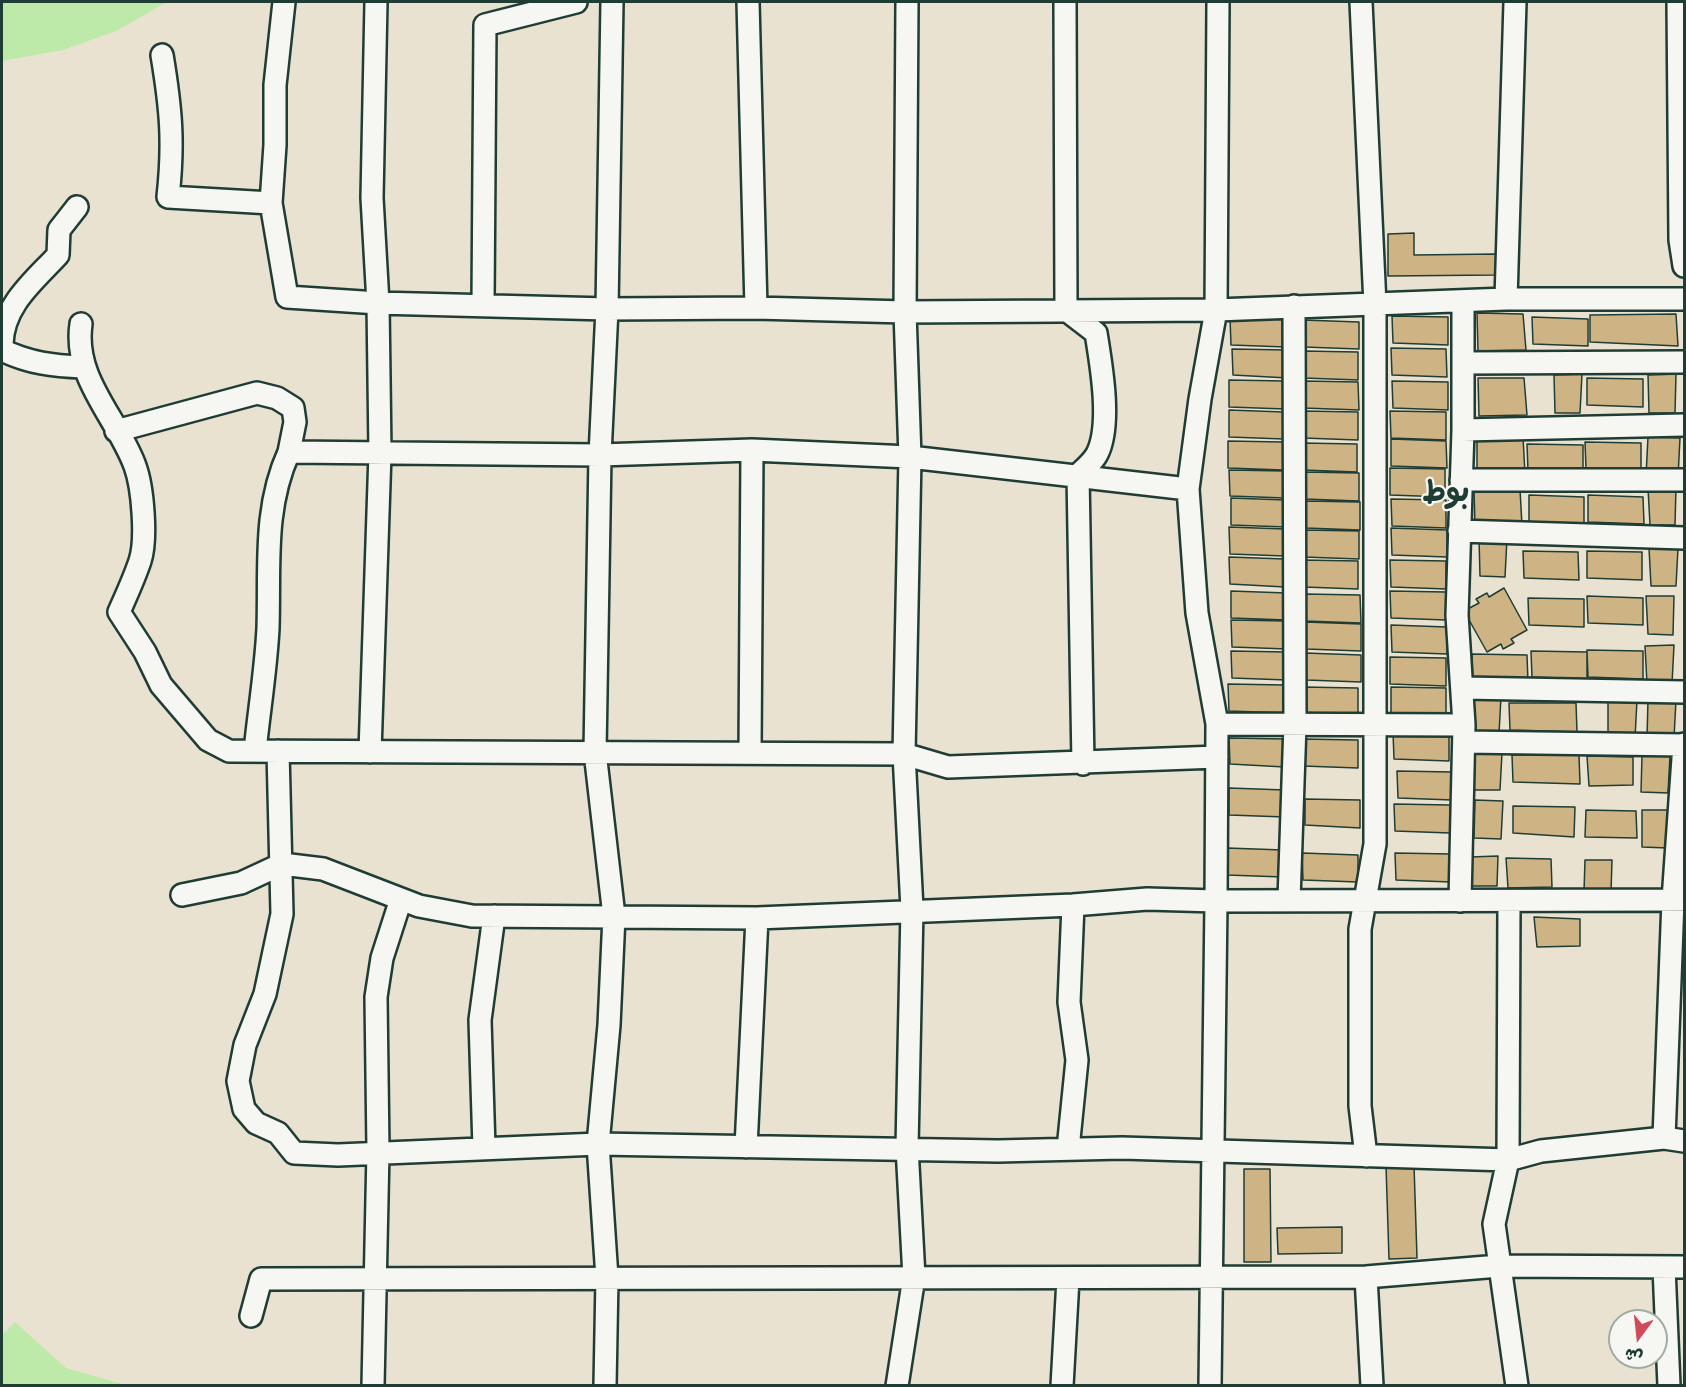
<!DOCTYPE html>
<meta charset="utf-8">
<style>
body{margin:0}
#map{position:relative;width:1686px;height:1387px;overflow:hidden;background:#eae2d1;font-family:Kalam,"Playpen Sans Arabic",sans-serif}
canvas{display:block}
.frame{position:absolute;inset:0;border:3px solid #1f3d34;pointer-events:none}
.north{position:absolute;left:1608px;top:1309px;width:60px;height:60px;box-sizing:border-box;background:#f6f6f2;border:2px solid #a0aca6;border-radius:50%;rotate:195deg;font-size:16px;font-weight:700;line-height:24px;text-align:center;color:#1f3d34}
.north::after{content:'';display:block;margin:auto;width:21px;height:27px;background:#d1495b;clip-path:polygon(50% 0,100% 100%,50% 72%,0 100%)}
</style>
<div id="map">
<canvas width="1686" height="1387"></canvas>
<div class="frame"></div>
<div class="north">ش</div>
</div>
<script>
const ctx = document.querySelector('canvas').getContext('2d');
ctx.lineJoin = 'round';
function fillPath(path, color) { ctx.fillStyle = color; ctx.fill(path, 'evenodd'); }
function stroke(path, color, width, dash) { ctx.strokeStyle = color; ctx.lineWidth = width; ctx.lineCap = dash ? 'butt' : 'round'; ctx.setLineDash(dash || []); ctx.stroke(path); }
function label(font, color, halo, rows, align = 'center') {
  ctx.font = font + ' Kalam,"Playpen Sans Arabic",sans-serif'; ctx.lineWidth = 4.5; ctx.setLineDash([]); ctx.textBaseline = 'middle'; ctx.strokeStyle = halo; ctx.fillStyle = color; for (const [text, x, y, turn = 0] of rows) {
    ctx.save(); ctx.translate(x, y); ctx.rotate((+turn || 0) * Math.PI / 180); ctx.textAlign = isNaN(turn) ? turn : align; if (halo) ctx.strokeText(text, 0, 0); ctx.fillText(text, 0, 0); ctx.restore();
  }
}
fillPath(new Path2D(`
 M 2,2 L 167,2 L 116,31 L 63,50 L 2,61 Z
 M 15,1322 L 66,1368 L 126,1385 L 2,1385 L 2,1335 Z`), '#bdeaa8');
const building = new Path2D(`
 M 1414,233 L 1414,255 L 1496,254 L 1496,275 L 1388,276 L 1388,234 Z
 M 1477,313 L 1523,314 L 1526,350 L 1478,351 Z
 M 1676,314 L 1678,346 L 1590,342 L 1590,315 Z
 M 1392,316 L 1448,317 L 1448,345 L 1393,343 Z
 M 1532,317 L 1588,319 L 1588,346 L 1533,344 Z
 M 1230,318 L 1286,319 L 1286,347 L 1231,345 Z
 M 1303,320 L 1359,322 L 1359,349 L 1304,347 Z
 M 1391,348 L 1446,349 L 1447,377 L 1392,375 Z
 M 1232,349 L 1288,350 L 1288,378 L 1233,375 Z
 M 1303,351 L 1358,352 L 1358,380 L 1304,378 Z
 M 1582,374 L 1580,413 L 1555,413 L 1554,375 Z
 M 1676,374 L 1675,413 L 1649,413 L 1648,375 Z
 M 1478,378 L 1524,378 L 1527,415 L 1479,416 Z
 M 1587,378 L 1643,379 L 1643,407 L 1587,405 Z
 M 1229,380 L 1285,381 L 1285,409 L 1229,407 Z
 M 1303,381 L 1358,382 L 1359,410 L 1303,408 Z
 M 1392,381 L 1448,382 L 1448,410 L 1393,408 Z
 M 1229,410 L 1284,412 L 1284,439 L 1229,437 Z
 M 1302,411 L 1358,412 L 1358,440 L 1303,438 Z
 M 1390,411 L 1446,412 L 1446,440 L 1391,438 Z
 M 1477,437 L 1523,437 L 1525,474 L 1477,475 Z
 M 1648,437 L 1680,438 L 1678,477 L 1646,476 Z
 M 1391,439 L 1446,441 L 1447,468 L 1391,466 Z
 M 1228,441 L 1283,442 L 1283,470 L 1228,468 Z
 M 1585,442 L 1641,443 L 1641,471 L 1586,469 Z
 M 1301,443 L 1357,444 L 1357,472 L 1302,470 Z
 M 1527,444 L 1583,445 L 1583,473 L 1528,471 Z
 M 1390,468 L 1445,469 L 1445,497 L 1390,495 Z
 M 1229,470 L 1285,471 L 1285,498 L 1230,496 Z
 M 1303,472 L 1359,473 L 1359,501 L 1304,499 Z
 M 1676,487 L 1675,525 L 1650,525 L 1648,488 Z
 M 1474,489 L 1520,489 L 1522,526 L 1475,527 Z
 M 1529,495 L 1584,497 L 1584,524 L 1529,522 Z
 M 1588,495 L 1643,497 L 1644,524 L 1588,522 Z
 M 1231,498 L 1286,500 L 1286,527 L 1231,525 Z
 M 1391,499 L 1446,500 L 1446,528 L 1392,526 Z
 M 1305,501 L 1360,502 L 1360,530 L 1305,528 Z
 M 1229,527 L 1285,529 L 1285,556 L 1230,554 Z
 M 1391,528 L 1447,530 L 1447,557 L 1392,555 Z
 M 1303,530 L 1359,531 L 1359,559 L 1304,557 Z
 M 1479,538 L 1507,538 L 1505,577 L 1480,576 Z
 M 1649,548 L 1678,548 L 1676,586 L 1651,586 Z
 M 1523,551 L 1578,552 L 1579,580 L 1524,578 Z
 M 1587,551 L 1642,552 L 1642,580 L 1587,578 Z
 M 1229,557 L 1285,559 L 1285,587 L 1230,584 Z
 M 1303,560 L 1358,561 L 1358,589 L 1304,587 Z
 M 1390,560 L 1446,561 L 1446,589 L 1391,587 Z
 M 1504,588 L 1527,630 L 1511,639 L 1514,643 L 1503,649 L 1501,644 L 1487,652 L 1464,611 L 1479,603 L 1476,599 L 1487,593 L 1489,597 Z
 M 1231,591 L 1287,593 L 1287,620 L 1231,618 Z
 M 1390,591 L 1446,592 L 1446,620 L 1391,618 Z
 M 1305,594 L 1360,595 L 1361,623 L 1305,621 Z
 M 1587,596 L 1643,598 L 1643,625 L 1588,623 Z
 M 1646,596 L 1674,596 L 1673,635 L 1648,634 Z
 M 1528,598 L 1584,599 L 1584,627 L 1529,625 Z
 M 1231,620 L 1287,621 L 1287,649 L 1232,647 Z
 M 1305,622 L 1361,624 L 1361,651 L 1306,649 Z
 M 1391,625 L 1447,627 L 1447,654 L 1392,652 Z
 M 1674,645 L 1672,684 L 1647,684 L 1645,646 Z
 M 1587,650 L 1643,651 L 1643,679 L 1588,677 Z
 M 1231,651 L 1287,652 L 1287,680 L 1232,678 Z
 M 1531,651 L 1587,652 L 1587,679 L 1532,677 Z
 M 1305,653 L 1361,655 L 1361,682 L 1306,680 Z
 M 1472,654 L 1527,655 L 1528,683 L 1473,681 Z
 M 1390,657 L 1446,658 L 1446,686 L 1390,684 Z
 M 1228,684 L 1284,685 L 1284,713 L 1229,711 Z
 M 1302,687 L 1358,688 L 1358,715 L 1303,714 Z
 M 1391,687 L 1446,688 L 1446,716 L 1391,714 Z
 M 1473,695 L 1501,696 L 1499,734 L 1472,733 Z
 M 1608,700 L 1637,700 L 1635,738 L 1608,737 Z
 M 1648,700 L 1676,700 L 1674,738 L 1647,737 Z
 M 1509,703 L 1576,703 L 1577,732 L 1510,730 Z
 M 1393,732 L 1449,734 L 1449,761 L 1394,759 Z
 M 1229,738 L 1285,739 L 1285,767 L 1230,764 Z
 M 1302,739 L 1358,740 L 1358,768 L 1303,766 Z
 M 1474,752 L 1502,753 L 1500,790 L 1473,790 Z
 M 1512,755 L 1579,755 L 1580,784 L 1513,782 Z
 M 1642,755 L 1670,756 L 1668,793 L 1641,792 Z
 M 1587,756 L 1633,757 L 1633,785 L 1589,786 Z
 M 1397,771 L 1452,772 L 1452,800 L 1398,798 Z
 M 1229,788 L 1285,790 L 1285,817 L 1229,815 Z
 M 1305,799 L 1360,800 L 1360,828 L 1305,825 Z
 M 1475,800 L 1503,801 L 1501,839 L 1474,838 Z
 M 1394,804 L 1450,805 L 1450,833 L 1395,831 Z
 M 1513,806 L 1575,807 L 1574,837 L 1513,833 Z
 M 1586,810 L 1636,811 L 1637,838 L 1585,837 Z
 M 1642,810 L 1670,810 L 1668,848 L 1642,847 Z
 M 1227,848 L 1283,850 L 1283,877 L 1227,875 Z
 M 1302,853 L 1358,855 L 1358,882 L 1303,880 Z
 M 1395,853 L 1451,854 L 1451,882 L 1396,880 Z
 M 1498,856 L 1497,886 L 1471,886 L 1470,857 Z
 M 1506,858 L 1551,859 L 1552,887 L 1508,888 Z
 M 1585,860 L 1612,860 L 1611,892 L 1584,891 Z
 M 1534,917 L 1580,919 L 1580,946 L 1537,947 Z
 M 1414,1165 L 1417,1258 L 1389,1259 L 1386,1166 Z
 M 1244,1169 L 1270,1169 L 1271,1262 L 1244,1262 Z
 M 1342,1227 L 1342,1253 L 1278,1254 L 1277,1228 Z`);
fillPath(building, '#ceb384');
stroke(building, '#1f3d34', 1.5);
const minor = new Path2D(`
 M 284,2 L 275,85 L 275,145 L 271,203 L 287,297 L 378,303 L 607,309 L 600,455 L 595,752 L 614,916 L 609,1025 L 598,1144 L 607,1278 L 605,1386
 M 612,2 L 607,309 L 756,308 L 905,312 L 1216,310 L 1200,399 L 1188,489 L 1197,613 L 1217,724 L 1216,901 L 1684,900
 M 748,2 L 756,308
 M 1065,2 L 1066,310 L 1096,333 C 1101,364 1112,425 1097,454 C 1093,462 1084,469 1078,475 L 1083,764
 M 1218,2 L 1216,310 L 1506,299 L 1684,299
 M 1361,2 L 1375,305 L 1375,844 L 1360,929 L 1360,1106 L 1366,1156
 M 1678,2 L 1680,240 L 1684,266
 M 162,55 C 171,109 174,143 168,197 L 271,203
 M 1506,299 L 1515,2
 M 483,304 L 485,25 L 576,2
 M 81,324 C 73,379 117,417 135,466 C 143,488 147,540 140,561 C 134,579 126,596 119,612 L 145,652 L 161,685 L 208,740 L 229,751 L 904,754 L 948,767 L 1217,757
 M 2,344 C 3,305 34,281 58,255 L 59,230 L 77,207
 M 2,350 C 29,363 53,366 83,367
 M 1464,363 L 1684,362
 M 1463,430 L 1684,425
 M 116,431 L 257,393 L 277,398 L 293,408 L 295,422 L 289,452
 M 1461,480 L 1684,480
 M 1459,531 L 1684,538
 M 1463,688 L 1684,692
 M 1217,724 L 1464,725
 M 1464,742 L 1684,745
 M 255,751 C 259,711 266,669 268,628 C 270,567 263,509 289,452 L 600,455 L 752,450 L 910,457 L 1188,489
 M 278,751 L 282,914 L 265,994 L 245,1045 L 238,1081 L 244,1109 L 256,1123 L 278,1133 L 294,1153 L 338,1155 L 598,1144 L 998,1151 L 1122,1148 L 1508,1160 L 1541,1151 L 1664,1138 L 1684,1141
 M 370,752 L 380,453 L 378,303 L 372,198 L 376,2
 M 750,753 L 752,450
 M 182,895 L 241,883 L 282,864 L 323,869 L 419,906 L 472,916 L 757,918 L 1073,905 L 1147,899 L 1216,901 L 1210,1386
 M 1289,900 L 1295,724 L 1294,306
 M 1460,901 L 1464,725 L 1457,615 L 1463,430 L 1463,302
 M 1509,901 L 1508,1160 L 1494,1224 L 1517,1386
 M 1664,1138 L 1673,900 L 1684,744
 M 746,1147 L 757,918
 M 484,1148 L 480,1020 L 494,916
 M 1068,1149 L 1077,1060 L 1069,1002 L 1073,905
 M 1664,1267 L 1669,1386
 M 1366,1277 L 1372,1386
 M 251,1316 L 261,1279 L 1366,1277 L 1499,1266 L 1684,1267
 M 373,1386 L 378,1151 L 376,997 L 382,958 L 401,899
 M 897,1386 L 914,1277 L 907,1147 L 912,909 L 904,754 L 910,457 L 905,312 L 907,2
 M 1062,1386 L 1068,1279`);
stroke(minor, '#1f3d34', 26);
stroke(minor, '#f6f6f2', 21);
label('bold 30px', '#1f3d34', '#f6f6f2', [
 ["بوط",1446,496]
]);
</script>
